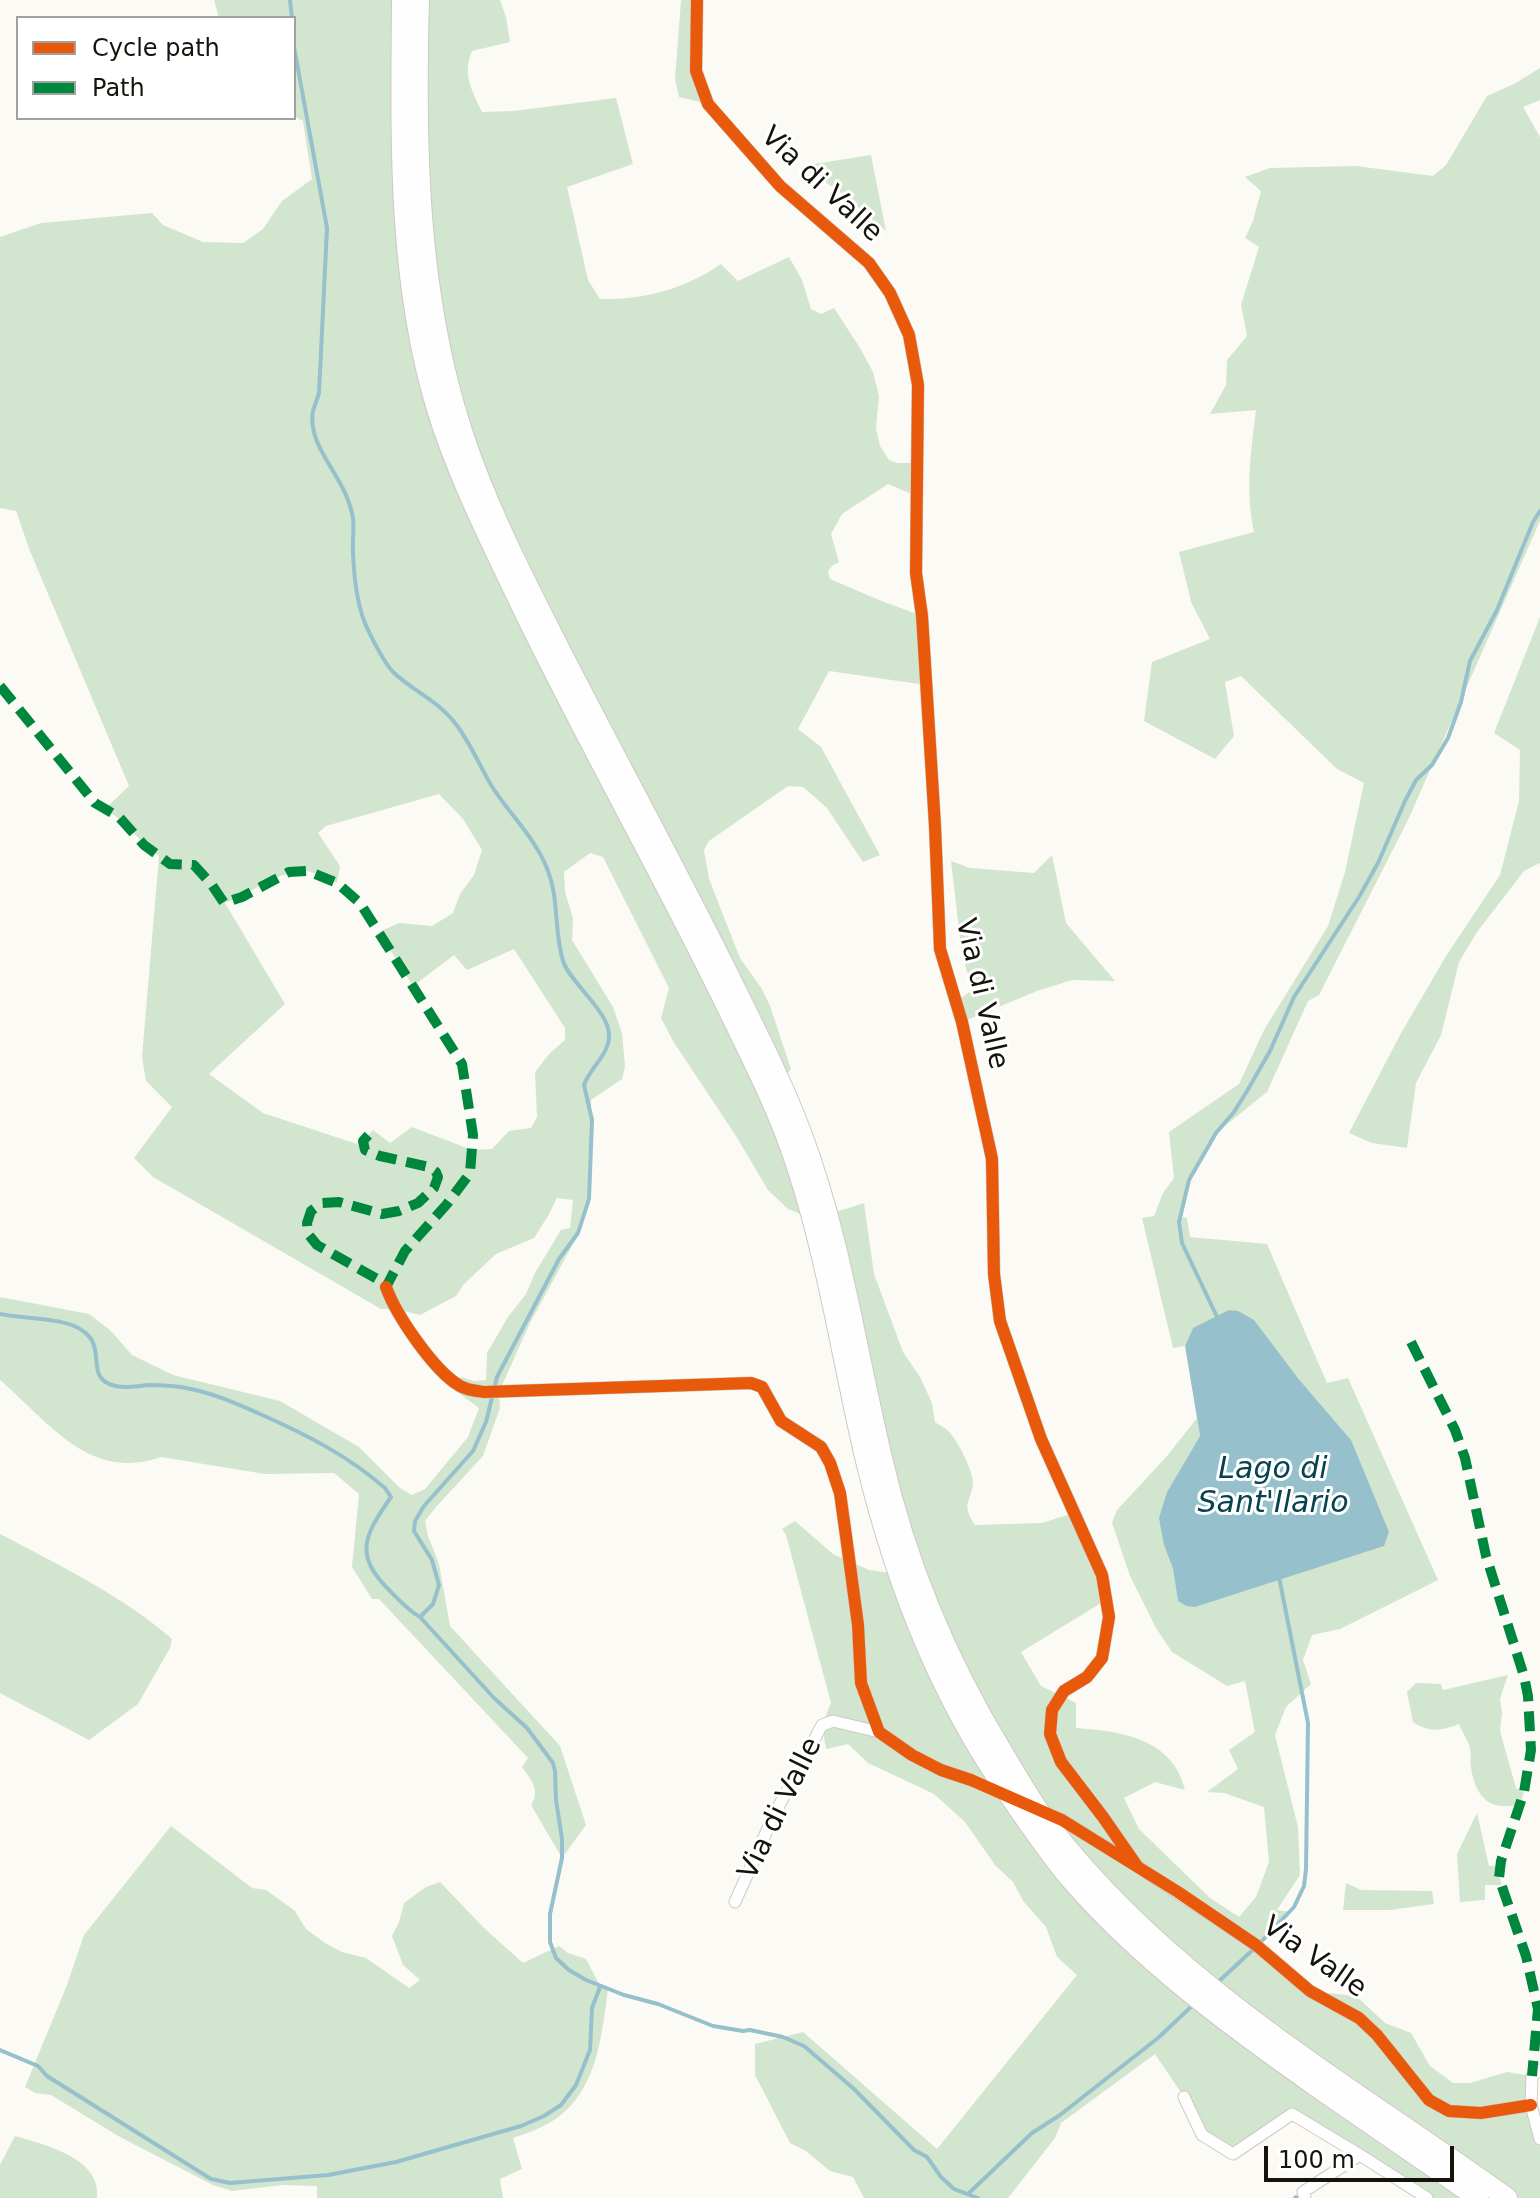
<!DOCTYPE html>
<style>
body{margin:0}
#map{position:relative;width:1540px;height:2198px;overflow:hidden;background:#fcfaf5;font-family:"DejaVu Sans",sans-serif}
canvas{display:block}
.legend{position:absolute;left:16px;top:16px;width:280px;height:104px;box-sizing:border-box;background:#fff;border:2px solid #a2a19e;margin:0;padding:10px 14px;list-style:none;font-size:24px;color:#16130c}
.legend li{display:flex;align-items:center;gap:16px;height:40px}
.legend b{width:40px;border:2px solid #a2a19e}
.scale{position:absolute;left:1264px;top:2146px;width:190px;height:36px;box-sizing:border-box;border:4px solid #16130c;border-top:0;padding-left:10px;font-size:24px;line-height:28px;white-space:nowrap;color:#16130c;-webkit-text-stroke:6px #fff;paint-order:stroke}
</style>
<div id="map">
<canvas width="1540" height="2198"></canvas>
<ul class="legend">
<li><b style="height:10px;background:#e8590c"></b>Cycle path</li>
<li><b style="height:10px;background:#00873e"></b>Path</li>
</ul>
<div class="scale">100 m</div>
</div>
<script>
const ctx = document.querySelector('canvas').getContext('2d');
ctx.lineJoin = 'round';
function fillPath(path, color) { ctx.fillStyle = color; ctx.fill(path, 'evenodd'); }
function stroke(path, color, width, dash) { ctx.strokeStyle = color; ctx.lineWidth = width; ctx.lineCap = dash ? 'butt' : 'round'; ctx.setLineDash(dash || []); ctx.stroke(path); }
function label(font, color, halo, rows, align = 'center') {
  ctx.font = font + ' "DejaVu Sans",sans-serif'; ctx.lineWidth = 6; ctx.setLineDash([]); ctx.textBaseline = 'middle'; ctx.strokeStyle = halo; ctx.fillStyle = color; for (const [text, x, y, turn = 0] of rows) {
    ctx.save(); ctx.translate(x, y); ctx.rotate((+turn || 0) * Math.PI / 180); ctx.textAlign = isNaN(turn) ? turn : align; if (halo) ctx.strokeText(text, 0, 0); ctx.fillText(text, 0, 0); ctx.restore();
  }
}
fillPath(new Path2D(`
 M 214,0 L 402,0 L 427,371 L 677,905 L 812,1219 L 788,1209 L 768,1190 L 736,1136 L 673,1041 L 661,1018 L 669,988 L 603,857 L 590,853 L 564,872 L 565,892 L 573,918 L 572,940 L 613,1007 L 622,1033 L 625,1067 L 622,1079 L 591,1100 L 590,1190 L 581,1229 L 530,1323 L 499,1392 L 500,1408 L 483,1456 L 436,1507 L 425,1521 L 428,1536 L 439,1564 L 450,1626 L 560,1746 L 586,1825 L 562,1858 L 531,1805 C 541,1790 531,1780 522,1767 L 528,1758 L 379,1599 L 372,1599 L 352,1567 L 359,1494 L 334,1473 L 265,1474 L 161,1457 C 89,1482 49,1422 0,1380 L 0,1297 L 89,1314 L 110,1330 L 132,1355 L 173,1375 L 280,1401 L 359,1447 L 400,1488 L 412,1495 L 425,1489 L 468,1437 L 479,1408 L 456,1391 L 457,1384 L 461,1377 L 474,1381 L 486,1380 L 487,1353 L 508,1317 L 526,1294 L 535,1273 L 561,1230 L 570,1228 L 573,1200 L 557,1198 L 548,1216 L 534,1238 L 496,1254 L 464,1284 L 456,1296 L 420,1315 L 396,1309 L 381,1309 L 153,1177 L 134,1158 L 172,1107 L 146,1081 L 142,1057 L 159,856 C 139,842 126,821 105,809 L 129,786 L 30,551 L 16,511 L 0,508 L 0,237 L 41,223 L 152,213 L 163,225 L 203,242 L 243,243 L 263,229 L 282,201 L 312,179 L 303,121 L 294,116 L 294,18 L 219,18 ZM 439,794 L 463,819 L 482,850 L 474,875 L 460,894 L 453,913 L 432,926 L 399,923 L 379,932 L 413,986 L 454,955 L 467,970 L 514,949 L 565,1028 L 565,1040 L 550,1053 L 535,1072 L 537,1117 L 531,1128 L 509,1131 L 492,1149 L 472,1150 L 412,1127 L 390,1143 L 373,1130 L 363,1141 L 363,1146 L 263,1113 L 209,1074 L 285,1004 L 225,903 C 248,895 283,868 307,871 C 317,873 328,879 337,883 L 340,866 L 318,833 L 326,826 Z
 M 419,0 L 500,0 L 506,17 L 510,42 L 472,51 C 462,74 472,91 482,112 L 513,111 L 616,98 L 633,164 L 567,187 L 588,280 L 600,299 C 644,300 685,289 721,264 L 738,281 L 789,257 L 802,280 L 811,309 L 821,314 L 834,308 L 860,348 L 873,372 L 879,396 L 876,428 L 880,446 L 889,460 L 897,463 L 916,463 L 916,496 L 888,484 L 842,514 L 831,534 L 839,562 L 833,565 L 828,571 L 830,579 L 879,600 L 922,616 L 926,685 L 829,671 L 798,729 L 821,747 L 880,855 L 863,862 L 827,808 L 803,787 L 788,786 L 709,841 L 704,850 L 709,879 L 740,958 L 762,989 L 770,1006 L 791,1069 L 780,1083 L 575,678 L 452,398 L 419,132 Z
 M 681,0 L 697,0 L 696,71 L 708,104 L 679,97 L 675,79 Z
 M 1540,68 L 1540,100 L 1523,107 L 1540,137 L 1540,521 L 1408,820 L 1319,995 L 1308,1001 L 1267,1092 L 1216,1133 L 1200,1159 L 1189,1180 L 1180,1216 L 1187,1218 L 1190,1237 L 1267,1244 L 1327,1383 L 1348,1378 L 1438,1580 L 1340,1629 L 1312,1635 L 1303,1660 L 1311,1684 L 1286,1707 L 1275,1735 L 1298,1827 L 1300,1875 L 1277,1910 L 1290,1912 L 1256,1946 L 1310,1991 L 1356,1996 L 1385,2023 L 1411,2033 L 1430,2066 L 1453,2083 L 1470,2083 L 1507,2072 L 1532,2076 L 1540,2139 L 1540,2198 L 1507,2198 L 1236,2009 L 1049,1825 L 927,1602 L 827,1215 L 864,1203 L 874,1274 L 903,1352 L 920,1377 L 932,1403 L 935,1422 C 939,1425 946,1428 950,1433 C 958,1441 974,1473 973,1484 C 970,1504 961,1503 975,1525 L 1042,1523 L 1074,1513 L 1106,1600 L 1021,1652 L 1041,1686 L 1076,1703 L 1076,1728 C 1122,1731 1173,1739 1185,1790 L 1155,1782 L 1124,1798 L 1139,1829 L 1210,1898 L 1239,1917 L 1256,1897 L 1269,1862 L 1264,1807 L 1224,1793 L 1207,1792 L 1238,1769 L 1229,1750 L 1255,1732 L 1245,1681 L 1227,1686 L 1172,1652 L 1156,1628 L 1130,1576 L 1112,1523 L 1117,1510 L 1167,1456 L 1197,1418 L 1200,1436 L 1167,1492 L 1164,1545 L 1173,1569 L 1178,1601 L 1186,1606 L 1351,1440 L 1297,1377 L 1193,1328 L 1185,1346 L 1173,1348 L 1142,1218 L 1154,1216 L 1163,1193 L 1174,1178 L 1169,1132 L 1239,1084 L 1264,1030 L 1328,926 L 1345,872 L 1364,783 L 1337,769 L 1241,676 L 1225,682 L 1234,736 L 1215,759 L 1144,721 L 1152,662 L 1210,639 L 1191,602 L 1179,552 L 1254,532 C 1245,491 1251,451 1256,410 L 1210,414 L 1226,385 L 1227,360 L 1247,336 L 1241,305 L 1259,247 L 1245,238 L 1253,221 L 1261,191 L 1245,177 L 1270,168 L 1356,166 L 1433,176 L 1446,165 L 1487,96 L 1514,84 Z
 M 871,155 L 886,231 L 840,192 L 801,166 Z
 M 1540,617 L 1540,863 L 1524,871 L 1477,932 L 1459,962 L 1441,1035 L 1416,1083 L 1407,1148 L 1372,1143 L 1349,1133 L 1400,1035 L 1446,956 L 1500,875 L 1519,801 L 1520,750 L 1494,733 Z
 M 1052,855 L 1066,923 L 1115,981 L 1072,980 L 1037,991 L 962,1022 L 956,1001 L 973,990 L 962,955 L 951,861 L 970,868 L 1034,873 Z
 M 795,1521 L 833,1554 L 869,1570 L 899,1574 L 1037,1835 L 1478,2198 L 1427,2198 L 1292,2114 L 1233,2154 L 1202,2135 L 1184,2097 L 1155,2054 L 1061,2123 L 1055,2138 L 1008,2198 L 864,2198 L 853,2177 L 830,2171 L 806,2151 L 790,2143 L 755,2075 L 755,2044 L 803,2032 L 937,2149 L 1077,1975 L 1057,1957 L 1046,1927 L 1024,1902 L 1013,1882 L 995,1865 L 965,1822 L 934,1794 L 868,1763 L 848,1744 L 826,1749 L 822,1725 L 831,1703 L 786,1535 L 782,1529 Z
 M 0,1534 C 56,1563 126,1598 172,1639 L 170,1648 L 138,1704 L 89,1740 L 0,1693 Z
 M 1508,1675 L 1500,1699 L 1502,1713 L 1500,1731 L 1516,1788 L 1524,1792 L 1520,1804 C 1490,1812 1476,1798 1471,1768 C 1470,1762 1471,1755 1470,1748 C 1468,1740 1462,1732 1459,1724 C 1440,1731 1430,1733 1413,1722 L 1407,1692 L 1416,1683 L 1441,1684 L 1443,1690 Z
 M 1477,1813 L 1489,1866 L 1501,1865 L 1500,1878 L 1502,1885 L 1485,1885 L 1485,1900 L 1460,1902 L 1457,1854 Z
 M 171,1826 L 252,1888 L 266,1890 L 295,1911 L 306,1929 L 325,1943 L 342,1952 L 366,1958 L 409,1988 L 420,1980 L 403,1965 L 392,1936 L 399,1922 L 404,1903 L 426,1887 L 440,1882 L 484,1928 L 523,1963 L 559,1946 L 568,1953 L 586,1959 L 600,1986 L 608,1989 C 602,2033 598,2084 562,2114 C 548,2126 530,2132 513,2138 L 522,2169 L 500,2179 L 503,2198 L 317,2198 L 317,2186 L 283,2185 L 232,2191 L 213,2185 L 120,2137 L 51,2095 L 35,2093 L 25,2087 L 67,1985 L 84,1935 Z
 M 1346,1883 L 1361,1890 L 1432,1891 L 1434,1904 L 1390,1910 L 1343,1910 Z
 M 15,2136 C 45,2145 102,2158 97,2198 L 0,2198 L 0,2165 Z`), '#d2e5ce');
fillPath(new Path2D(`
 M 1229,1310 L 1238,1311 L 1254,1320 L 1297,1377 L 1351,1440 L 1389,1532 L 1384,1546 L 1195,1607 L 1186,1606 L 1178,1601 L 1173,1569 L 1164,1545 L 1159,1518 L 1167,1492 L 1200,1436 L 1185,1346 L 1193,1328 Z`), '#96c0cb');
stroke(new Path2D(`
 M 290,0 L 292,18
 M 294,47 L 327,228 L 319,393 C 317,399 315,405 313,411 C 307,443 338,471 348,500 C 357,524 352,530 353,553 C 354,578 357,608 368,630 C 375,644 383,661 393,672 C 414,692 440,701 458,727 C 471,745 480,766 491,785 C 509,814 536,838 548,871 C 559,900 554,931 563,961 C 572,988 622,1018 606,1049 C 600,1062 589,1071 584,1085 L 592,1120 L 589,1199 L 578,1233 L 559,1259 L 497,1377 L 486,1422 L 473,1451 L 424,1506 L 415,1521 L 414,1531 L 432,1560 L 439,1585 L 433,1604 L 420,1617
 M 0,1314 C 23,1319 65,1317 83,1331 C 107,1347 85,1377 112,1385 C 124,1389 136,1386 149,1385 C 162,1385 178,1386 191,1389 C 215,1394 237,1404 260,1414 C 305,1434 347,1455 385,1488 L 391,1497 C 364,1536 353,1555 391,1592 C 400,1601 409,1611 420,1617 L 494,1698 L 527,1728 L 553,1763 L 555,1771 L 556,1800 L 562,1839 L 562,1858 L 550,1914 L 550,1942 L 556,1958 L 569,1970 L 586,1980 L 624,1995 L 658,2004 L 713,2026 L 743,2031 L 750,2030 L 783,2037 L 804,2046 L 854,2089 L 914,2150 L 927,2157 L 941,2177 L 954,2189 L 978,2198
 M 1218,1319 L 1182,1243 L 1179,1222 L 1189,1180 L 1216,1133 L 1234,1112 L 1247,1091 L 1270,1051 L 1294,997 L 1359,897 L 1378,863 L 1405,801 L 1416,780 L 1432,765 L 1448,738 L 1461,702 L 1470,661 L 1497,610 L 1533,522 L 1540,511
 M 1217,1983 L 1259,1944 L 1294,1907 L 1304,1886 L 1306,1869 L 1308,1723 L 1279,1577
 M 0,2050 L 38,2066 L 47,2076 L 211,2179 L 230,2183 L 328,2175 L 396,2162 L 521,2126 L 544,2116 L 561,2105 L 576,2085 L 590,2050 L 592,2008 L 600,1987
 M 968,2194 L 1032,2133 L 1060,2115 L 1158,2038 L 1193,2005
 M 1295,2198 L 1296,2197`), '#96c0cb', 4);
stroke(new Path2D(`
 M 971,1780 L 1007,1796`), '#dad7d2', 11, [11, 5.5]);
const street = new Path2D(`
 M 697,0 L 696,71 L 708,104 L 780,186 L 869,263 L 890,293 L 909,335 L 918,385 L 916,573 L 922,616 L 935,826 L 940,949 L 962,1022 L 992,1159 L 994,1274 L 1000,1321 L 1041,1439 L 1102,1575 L 1109,1617 L 1102,1658 L 1087,1677 L 1064,1691 L 1052,1710 L 1050,1734 L 1061,1762 L 1103,1817 L 1137,1866
 M 386,1287 C 396,1315 434,1371 460,1386 C 467,1390 476,1391 484,1392 L 751,1383 L 762,1387 L 781,1421 L 821,1447 L 830,1463 L 840,1493 L 846,1536 L 858,1625 L 861,1683 L 879,1732 L 912,1755 L 941,1770 L 971,1780
 M 1062,1820 L 1137,1866 L 1256,1945 L 1310,1991 L 1359,2018 L 1377,2035 L 1429,2100 L 1449,2111 L 1481,2113 L 1531,2105
 M 735,1902 L 773,1817 L 822,1725 L 833,1721 L 879,1732
 M 1540,2070 L 1532,2076 L 1531,2105 L 1540,2139
 M 1184,2097 L 1202,2135 L 1233,2154 L 1292,2114 L 1360,2155
 M 1305,2198 L 1303,2192 L 1360,2155 L 1427,2198`);
const highway = new Path2D(`
 M 402,0 C 401,135 397,275 436,406 C 457,475 490,540 521,605 C 586,740 660,869 725,1003 C 751,1057 779,1110 797,1167 C 829,1264 843,1366 867,1465 C 895,1580 939,1695 1007,1792 C 1026,1820 1046,1849 1067,1875 C 1139,1959 1230,2026 1320,2089 C 1373,2125 1425,2162 1478,2198
 M 419,0 C 415,144 417,293 462,431 C 486,505 521,573 556,642 C 612,752 672,861 727,972 C 753,1025 781,1079 802,1135 C 841,1239 856,1350 882,1458 C 906,1563 947,1661 1003,1753 C 1018,1778 1033,1805 1051,1828 C 1174,1986 1348,2084 1507,2198`);
stroke(street, '#cdcac4', 13);
stroke(highway, '#cdcac4', 22);
stroke(street, '#fffefe', 11);
stroke(highway, '#fffefe', 20);
stroke(new Path2D(`
 M 0,686 L 95,803 L 119,817 L 144,845 L 170,864 L 194,865 L 212,885 L 224,903 L 242,897 L 289,872 L 308,871 L 337,883 L 360,903 L 462,1064 L 473,1135 L 470,1173 L 447,1204 L 405,1251 L 386,1287 L 379,1280 L 317,1245 L 308,1234 L 307,1223 L 311,1211 L 322,1203 L 339,1202 L 382,1214 L 399,1211 L 418,1203 L 434,1188 L 438,1177 L 436,1172 L 429,1167 L 380,1156 L 365,1150 L 363,1141 L 373,1130
 M 1411,1342 L 1455,1430 L 1465,1458 L 1486,1556 L 1524,1676 L 1528,1696 L 1531,1750 L 1524,1792 L 1501,1861 L 1499,1878 L 1526,1956 L 1538,2009 L 1532,2076`), '#00873e', 10, [20, 10]);
stroke(new Path2D(`
 M 697,0 L 696,71 L 708,104 L 780,186 L 869,263 L 890,293 L 909,335 L 918,385 L 916,573 L 922,616 L 935,826 L 940,949 L 962,1022 L 992,1159 L 994,1274 L 1000,1321 L 1041,1439 L 1102,1575 L 1109,1617 L 1102,1658 L 1087,1677 L 1064,1691 L 1052,1710 L 1050,1734 L 1061,1762 L 1103,1817 L 1137,1866
 M 386,1287 C 396,1315 434,1371 460,1386 C 467,1390 476,1391 484,1392 L 751,1383 L 762,1387 L 781,1421 L 821,1447 L 830,1463 L 840,1493 L 846,1536 L 858,1625 L 861,1683 L 879,1732 L 912,1755 L 941,1770 L 971,1780 L 1062,1820 L 1178,1892 L 1256,1945 L 1310,1991 L 1359,2018 L 1377,2035 L 1429,2100 L 1449,2111 L 1481,2113 L 1531,2105`), '#e8590c', 12);
label('28px', '#16130c', '#fff', [
 ["Via di Valle",821,185,43],
 ["Via di Valle",981,994,77],
 ["Via di Valle",781,1809,-64],
 ["Via Valle",1314,1958,35]
]);
label('italic 30px', '#07424f', '#fff', [
 ["Lago di",1273,1470],
 ["Sant'Ilario",1273,1504]
]);
</script>
